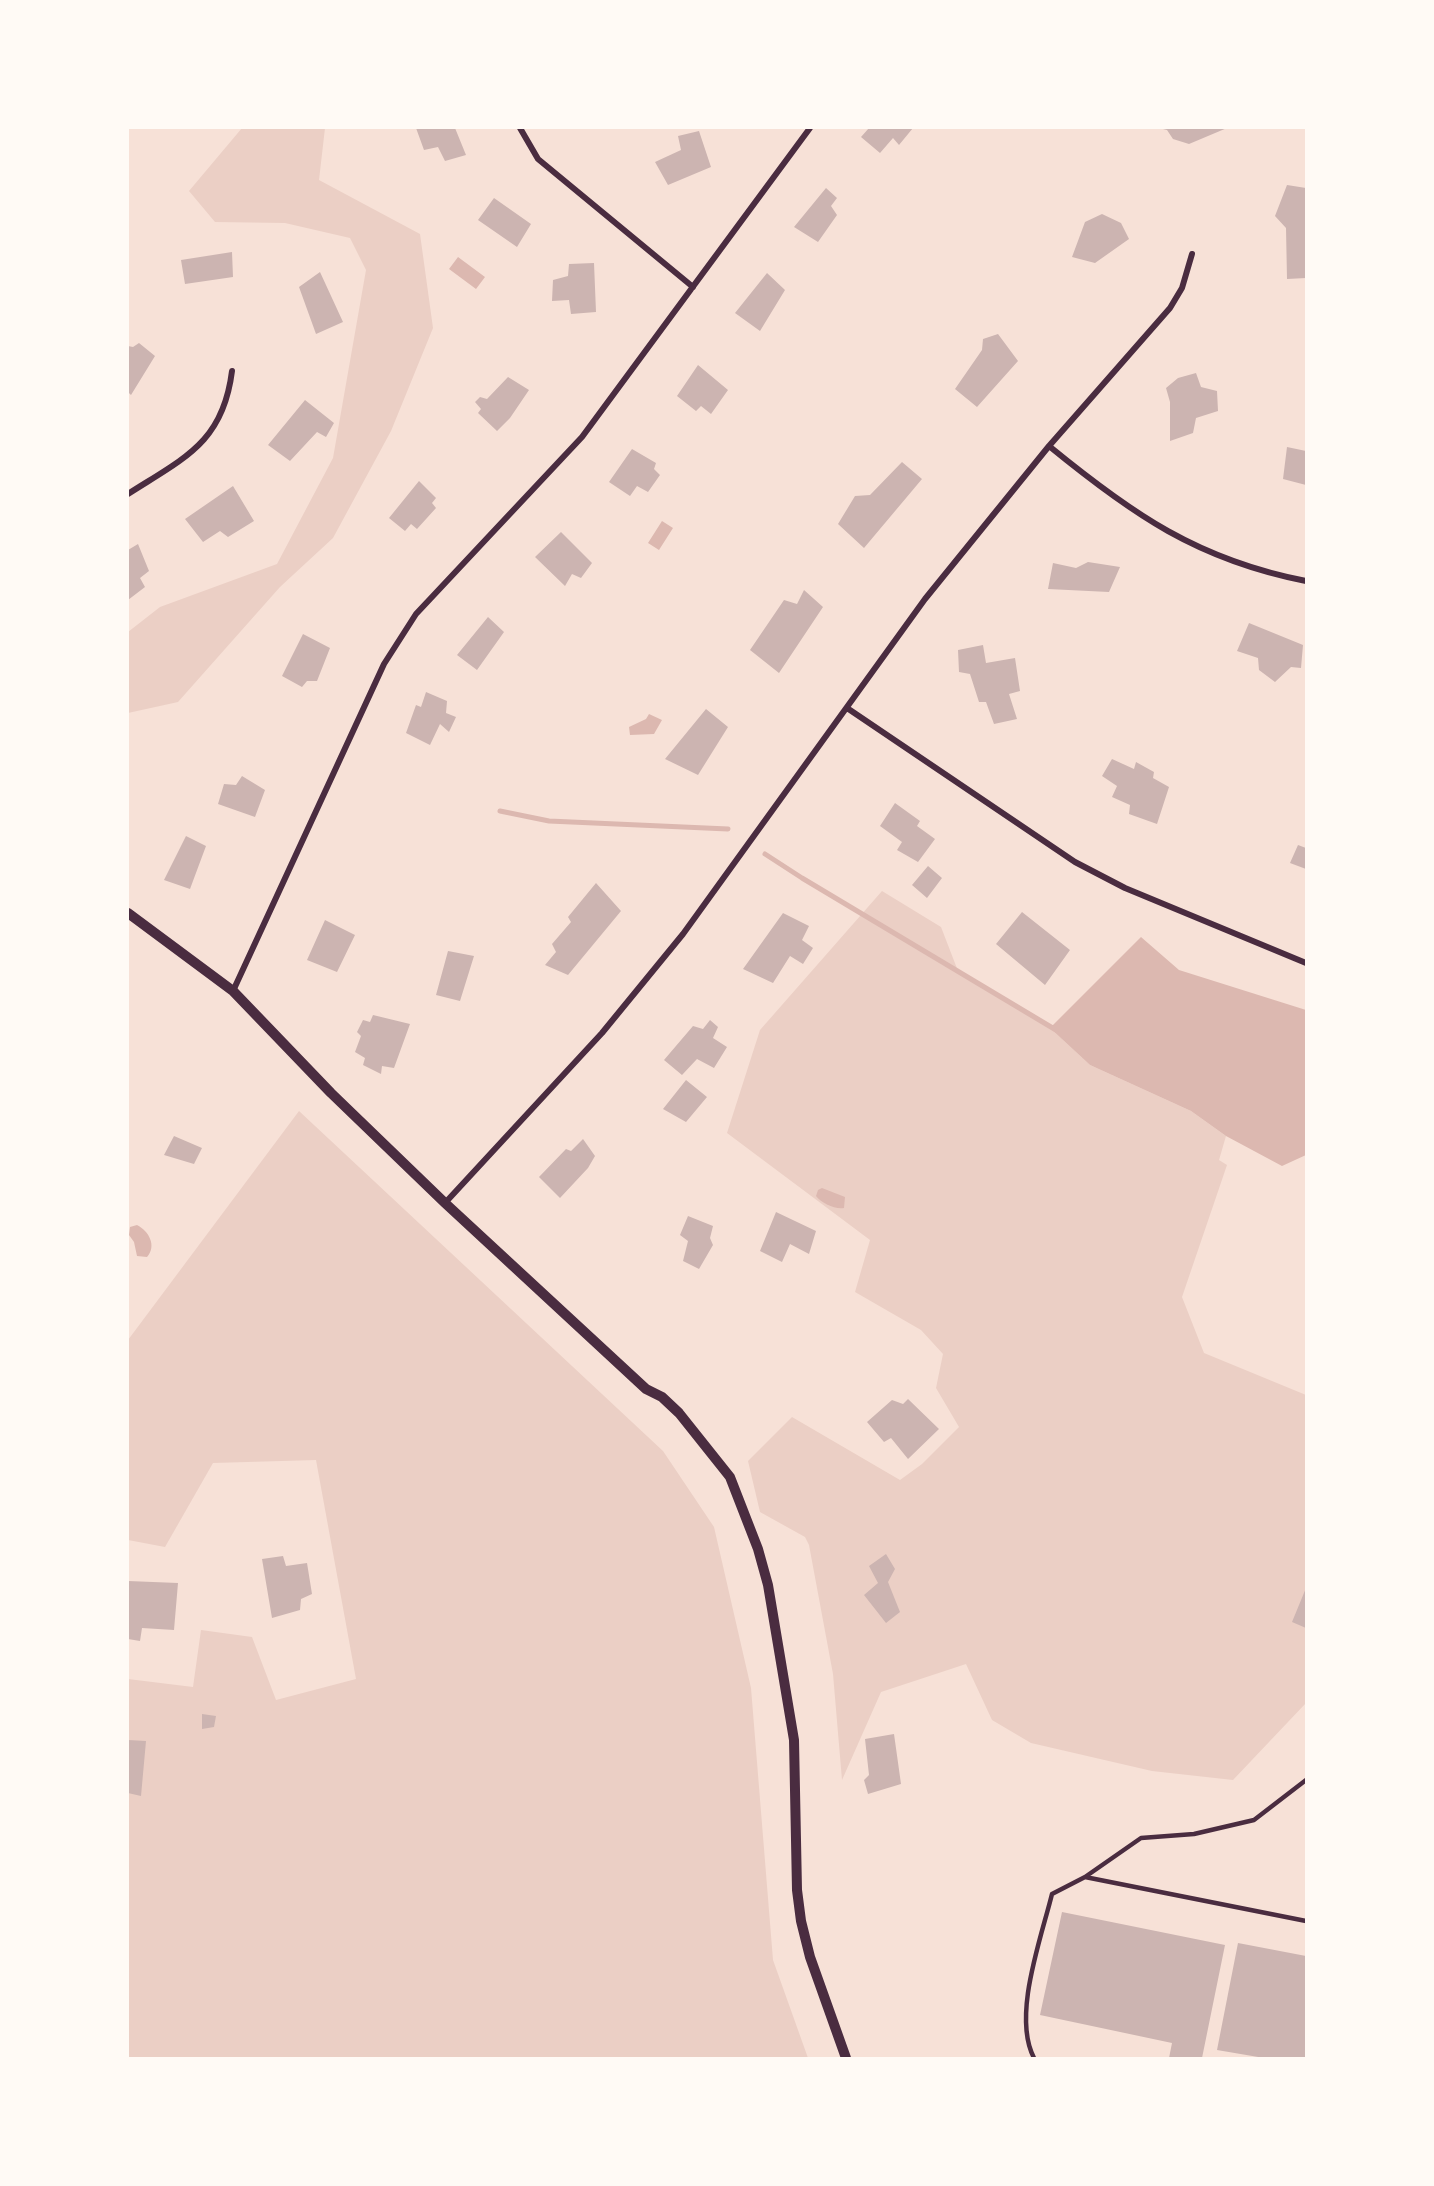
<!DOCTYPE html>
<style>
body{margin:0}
#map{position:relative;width:1434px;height:2186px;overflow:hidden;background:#f7e1d7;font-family:Karla,sans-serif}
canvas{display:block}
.frame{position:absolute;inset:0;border:129px solid #fffaf5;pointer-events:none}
</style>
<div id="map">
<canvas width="1434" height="2186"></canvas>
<div class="frame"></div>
</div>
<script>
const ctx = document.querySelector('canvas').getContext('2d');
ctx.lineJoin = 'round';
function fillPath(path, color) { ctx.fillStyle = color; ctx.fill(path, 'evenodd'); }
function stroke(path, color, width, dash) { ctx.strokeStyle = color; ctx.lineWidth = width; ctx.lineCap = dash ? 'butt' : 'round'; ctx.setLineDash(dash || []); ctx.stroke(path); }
fillPath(new Path2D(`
 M 242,128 L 325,128 L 319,180 L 420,234 L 433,328 L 391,431 L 333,538 L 280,587 L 178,702 L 128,713 L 128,632 L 160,607 L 277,564 L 333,458 L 366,270 L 350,238 L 285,223 L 215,222 L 189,191 Z
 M 882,891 L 941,927 L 958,971 L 1050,1028 L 1090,1065 L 1191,1111 L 1226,1136 L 1219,1160 L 1227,1165 L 1182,1297 L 1204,1353 L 1306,1395 L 1306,1703 L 1233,1780 L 1152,1771 L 1031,1743 L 992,1720 L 966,1664 L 881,1692 L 842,1780 L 833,1674 L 809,1545 L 805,1537 L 760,1512 L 748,1461 L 792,1417 L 900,1480 L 922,1464 L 959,1427 L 936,1388 L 943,1354 L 921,1330 L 855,1292 L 870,1240 L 727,1133 L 760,1030 Z
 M 299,1111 L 663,1451 L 714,1527 L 751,1688 L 773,1960 L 808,2058 L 128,2058 L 128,1679 L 193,1687 L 201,1630 L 252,1637 L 276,1700 L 356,1679 L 316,1460 L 213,1463 L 165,1547 L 128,1540 L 128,1340 Z`), '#ebcfc5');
fillPath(new Path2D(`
 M 458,257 L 485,277 L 476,289 L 449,269 Z
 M 662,521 L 673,528 L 659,550 L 648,543 Z
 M 649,714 L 662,720 L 654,734 L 630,735 L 629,727 L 646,719 Z
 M 1141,937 L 1179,970 L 1306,1010 L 1306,1155 L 1282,1166 L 1226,1136 L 1191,1111 L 1090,1065 L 1050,1028 Z
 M 822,1188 L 845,1197 L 844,1208 C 836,1210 821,1203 816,1196 L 818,1190 Z
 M 137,1225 C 149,1231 157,1246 147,1257 L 137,1256 L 134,1242 L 129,1235 L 130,1227 Z`), '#dcb8b0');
stroke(new Path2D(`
 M 500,811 L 549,821 L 728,829
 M 765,854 L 802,878 L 1056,1030`), '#dcb8b0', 5);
fillPath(new Path2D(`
 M 416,128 L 455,128 L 466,155 L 445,161 L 438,147 L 424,150 Z
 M 869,128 L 913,128 L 899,145 L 893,138 L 880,153 L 861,137 Z
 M 1159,128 L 1227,128 L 1189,144 L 1173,139 L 1167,130 Z
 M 699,131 L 711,167 L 668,185 L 655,162 L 681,150 L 678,136 Z
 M 1287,185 L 1306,188 L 1306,278 L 1287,279 L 1286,228 L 1275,216 Z
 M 826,188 L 837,198 L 831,206 L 837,215 L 818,242 L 794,227 Z
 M 494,198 L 531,224 L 517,247 L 478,220 Z
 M 1102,214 L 1121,223 L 1129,239 L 1095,263 L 1072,257 L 1085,222 Z
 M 232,252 L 233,277 L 185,284 L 181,260 Z
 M 594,263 L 596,312 L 571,314 L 569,300 L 552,301 L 553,280 L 568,276 L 569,264 Z
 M 320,272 L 343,322 L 316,334 L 299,287 Z
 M 767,273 L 785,290 L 760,331 L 735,313 Z
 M 998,334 L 1018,361 L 977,407 L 955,389 L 982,350 L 983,339 Z
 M 139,343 L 155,356 L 131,395 L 128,392 L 128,346 L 133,347 Z
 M 698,365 L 728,390 L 711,414 L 701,406 L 696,411 L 677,396 Z
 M 1196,373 L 1201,387 L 1217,391 L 1218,411 L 1196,418 L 1193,433 L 1170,441 L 1170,402 L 1166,388 L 1178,378 Z
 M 508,377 L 529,390 L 510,418 L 497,431 L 478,413 L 481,409 L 475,402 L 480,397 L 487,399 Z
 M 305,400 L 334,423 L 326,437 L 317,432 L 290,461 L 268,445 Z
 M 1287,447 L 1306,451 L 1306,485 L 1283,479 Z
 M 632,449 L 656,463 L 654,469 L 660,475 L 648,492 L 637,486 L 630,496 L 609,482 Z
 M 902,462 L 922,479 L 864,548 L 838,524 L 855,496 L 870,495 Z
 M 419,481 L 436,498 L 432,503 L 436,508 L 417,529 L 411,524 L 405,531 L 389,518 Z
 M 233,486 L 254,521 L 228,537 L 220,531 L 203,542 L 185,519 Z
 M 561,532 L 592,563 L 581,578 L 572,574 L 565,586 L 535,557 Z
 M 138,544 L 149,571 L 140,578 L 145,587 L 128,600 L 128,550 Z
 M 1088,562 L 1120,567 L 1109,592 L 1048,589 L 1053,563 L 1076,568 Z
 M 804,590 L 823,607 L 779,673 L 750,650 L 784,600 L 797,604 Z
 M 488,617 L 504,632 L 477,670 L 457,655 Z
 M 1249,623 L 1303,645 L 1301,668 L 1291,667 L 1275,682 L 1259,670 L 1258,658 L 1237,651 Z
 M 303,634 L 330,648 L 317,681 L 307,681 L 302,687 L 282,676 Z
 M 983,645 L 986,663 L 1015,658 L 1020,691 L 1009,694 L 1017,719 L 994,724 L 986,702 L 979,702 L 970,674 L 959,672 L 958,650 Z
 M 426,692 L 447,701 L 446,713 L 456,717 L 449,732 L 440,724 L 430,745 L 406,733 L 416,705 L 421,707 Z
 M 706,709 L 728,727 L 698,775 L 665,759 Z
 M 1112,759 L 1134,769 L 1136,762 L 1154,772 L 1153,778 L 1169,787 L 1157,824 L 1129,814 L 1130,805 L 1112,797 L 1117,786 L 1102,776 Z
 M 242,776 L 265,790 L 255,817 L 218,804 L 224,784 L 236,785 Z
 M 895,803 L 920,821 L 917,826 L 935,839 L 918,862 L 897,850 L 902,842 L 880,826 Z
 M 186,836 L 206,846 L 190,889 L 164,880 Z
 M 1298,845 L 1306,848 L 1306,869 L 1290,863 Z
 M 928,866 L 942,878 L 927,898 L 912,885 Z
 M 596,883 L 621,911 L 568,975 L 545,965 L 556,952 L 552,944 L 571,922 L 568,917 Z
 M 1022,912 L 1070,950 L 1045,985 L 996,944 Z
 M 783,913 L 809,926 L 802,940 L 813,948 L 803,964 L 790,956 L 773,983 L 743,969 Z
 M 325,920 L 355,935 L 337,972 L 307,960 Z
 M 448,951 L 474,956 L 460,1001 L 436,995 Z
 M 373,1015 L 410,1024 L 394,1068 L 382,1066 L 381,1074 L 363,1065 L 365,1058 L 355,1052 L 361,1036 L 357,1032 L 363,1020 L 370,1022 Z
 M 710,1020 L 718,1027 L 713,1038 L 727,1047 L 714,1068 L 697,1059 L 682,1075 L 664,1060 L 693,1026 L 703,1029 Z
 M 686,1080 L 707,1097 L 686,1122 L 663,1109 Z
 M 174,1136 L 202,1148 L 194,1164 L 164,1155 Z
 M 583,1139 L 595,1156 L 588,1168 L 560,1198 L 539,1177 L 566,1149 L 571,1151 Z
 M 776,1212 L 816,1231 L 809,1254 L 790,1244 L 782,1262 L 760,1251 Z
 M 688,1216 L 713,1226 L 710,1238 L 713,1245 L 699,1269 L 683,1261 L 688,1241 L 680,1235 Z
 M 908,1399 L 939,1429 L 908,1459 L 891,1438 L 884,1442 L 867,1422 L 892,1400 L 903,1404 Z
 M 886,1554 L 895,1569 L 888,1582 L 900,1612 L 886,1623 L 864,1595 L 878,1583 L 869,1566 Z
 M 283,1556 L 286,1566 L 307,1563 L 312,1594 L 301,1599 L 300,1610 L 272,1618 L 262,1559 Z
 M 128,1581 L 178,1583 L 174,1630 L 142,1628 L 140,1641 L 128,1639 Z
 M 1306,1588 L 1306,1628 L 1292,1622 Z
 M 202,1714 L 216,1716 L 214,1727 L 202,1729 Z
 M 894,1734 L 901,1784 L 868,1794 L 864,1780 L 869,1775 L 865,1739 Z
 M 128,1740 L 146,1741 L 141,1796 L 128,1793 Z
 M 1062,1912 L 1225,1945 L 1202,2058 L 1169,2058 L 1172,2043 L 1040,2015 Z
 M 1238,1943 L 1306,1956 L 1306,2058 L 1264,2058 L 1217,2050 Z`), '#ccb4b1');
stroke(new Path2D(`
 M 1085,1877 L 1141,1838 L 1194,1834 L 1254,1820 L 1306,1780
 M 1034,2058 C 1012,2016 1041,1939 1052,1894 L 1085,1877 L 1306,1921`), '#4a2c40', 4.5);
stroke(new Path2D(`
 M 520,128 L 538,159 L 693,287
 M 1049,446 C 1132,514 1198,560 1306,581
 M 128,494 C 184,458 223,443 232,371
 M 847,708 L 1075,862 L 1125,888 L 1306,963
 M 233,991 L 384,664 L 416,614 L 582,437 L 810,128
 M 445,1203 L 602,1033 L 683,934 L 925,599 L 1049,446 L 1170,308 L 1182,288 L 1192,254`), '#4a2c40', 6);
stroke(new Path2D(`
 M 128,913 L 233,991 L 331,1093 L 445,1203 L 646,1389 L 662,1397 L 679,1413 L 730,1477 L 758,1549 L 768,1585 L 794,1740 L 797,1890 L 801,1921 L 810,1957 L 846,2058`), '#4a2c40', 10);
</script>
